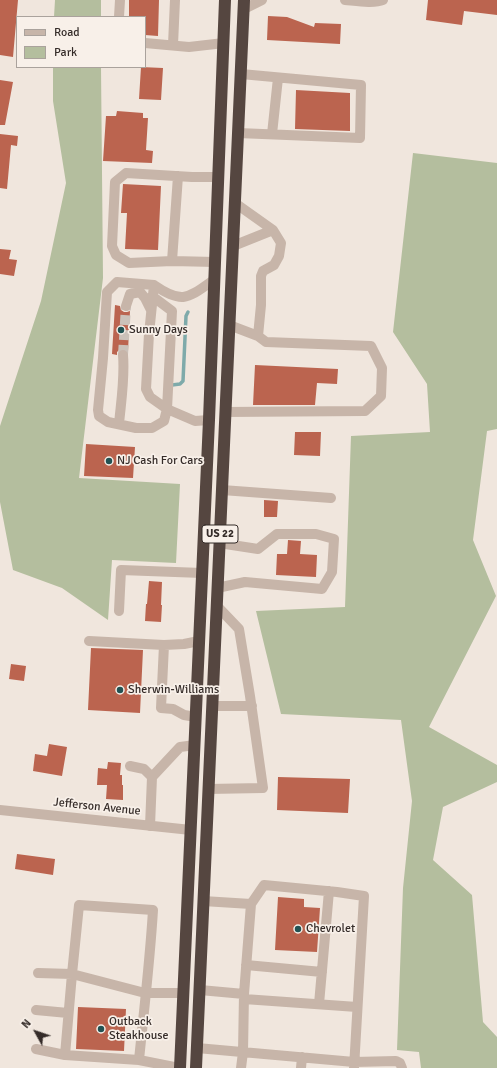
<!DOCTYPE html>
<style>
body{margin:0}
#map{position:relative;width:497px;height:1068px;overflow:hidden;background:#f0e6dd;font-family:Signika,sans-serif}
canvas{display:block}
.legend{position:absolute;left:16px;top:16px;width:130px;height:52px;box-sizing:border-box;background:#f8f0e9;border:1px solid #aaa29c;margin:0;padding:5px 7px;list-style:none;font-size:12px;color:#352c29}
.legend li{display:flex;align-items:center;gap:8px;height:20px}
.legend b{width:20px;border:1px solid #aaa29c}
.north{position:absolute;left:16px;top:1012px;width:40px;height:40px;-webkit-text-stroke:3px #f8f0e9;paint-order:stroke;rotate:310deg;font-size:11px;font-weight:700;line-height:16px;text-align:center;color:#352c29}
.north::after{content:'';display:block;margin:auto;width:14px;height:18px;background:#352c29;clip-path:polygon(50% 0,100% 100%,50% 72%,0 100%)}
</style>
<div id="map">
<canvas width="497" height="1068"></canvas>
<ul class="legend">
<li><b style="height:5px;background:#c7b5a9"></b>Road</li>
<li><b style="height:11px;background:#b4be9e"></b>Park</li>
</ul>
<div class="north">N</div>
</div>
<script>
const ctx = document.querySelector('canvas').getContext('2d');
ctx.lineJoin = 'round';
function fillPath(path, color) { ctx.fillStyle = color; ctx.fill(path, 'evenodd'); }
function stroke(path, color, width, dash) { ctx.strokeStyle = color; ctx.lineWidth = width; ctx.lineCap = dash ? 'butt' : 'round'; ctx.setLineDash(dash || []); ctx.stroke(path); }
function label(font, color, halo, rows, align = 'center') {
  ctx.font = font + ' Signika,sans-serif'; ctx.lineWidth = 3.5; ctx.setLineDash([]); ctx.textBaseline = 'middle'; ctx.strokeStyle = halo; ctx.fillStyle = color; for (const [text, x, y, turn = 0] of rows) {
    ctx.save(); ctx.translate(x, y); ctx.rotate((+turn || 0) * Math.PI / 180); ctx.textAlign = isNaN(turn) ? turn : align; if (halo) ctx.strokeText(text, 0, 0); ctx.fillText(text, 0, 0); ctx.restore();
  }
}
fillPath(new Path2D(`
 M 55,0 L 101,0 L 101,17 L 54,17 Z
 M 53,67 L 101,67 L 103,278 L 79,478 L 180,484 L 176,563 L 112,560 L 108,620 L 62,588 L 13,570 L 0,502 L 0,426 L 41,301 L 66,183 L 53,101 Z
 M 413,153 L 497,163 L 497,429 L 487,431 L 473,540 L 496,596 L 429,727 L 497,765 L 497,782 L 443,807 L 433,860 L 472,895 L 483,1022 L 497,1037 L 497,1068 L 421,1068 L 419,1052 L 397,1050 L 403,888 L 412,801 L 401,720 L 281,714 L 256,611 L 345,607 L 351,436 L 430,432 L 427,384 L 393,332 Z`), '#b4be9e');
stroke(new Path2D(`
 M 172,385 L 180,384 L 183,381 L 186,316 L 188,312`), '#7eaaaa', 3.5);
fillPath(new Path2D(`
 M 0,0 L 18,0 L 13,57 L 0,55 Z
 M 129,0 L 159,0 L 158,36 L 145,35 L 145,17 L 129,17 Z
 M 428,0 L 497,0 L 497,15 L 464,11 L 462,25 L 426,20 Z
 M 268,16 L 287,17 L 314,27 L 315,23 L 341,24 L 340,44 L 267,40 Z
 M 141,67 L 163,68 L 161,100 L 139,99 Z
 M 0,80 L 13,82 L 5,125 L 0,125 Z
 M 296,90 L 350,93 L 350,131 L 295,129 Z
 M 117,111 L 143,113 L 143,118 L 148,118 L 146,150 L 153,151 L 152,163 L 103,161 L 106,116 L 116,116 Z
 M 0,134 L 18,136 L 17,146 L 11,145 L 7,189 L 0,188 Z
 M 123,184 L 161,186 L 158,250 L 125,249 L 127,213 L 121,213 Z
 M 0,249 L 11,250 L 9,259 L 17,260 L 14,276 L 0,274 Z
 M 115,305 L 120,306 L 121,310 L 124,312 L 127,312 L 130,311 L 128,351 L 123,349 L 120,349 L 117,352 L 117,355 L 112,354 Z
 M 255,365 L 338,369 L 337,384 L 317,383 L 315,405 L 253,405 Z
 M 295,432 L 321,432 L 320,456 L 294,455 Z
 M 86,444 L 135,447 L 133,478 L 84,476 Z
 M 264,500 L 278,501 L 277,517 L 264,517 Z
 M 288,540 L 301,541 L 300,554 L 317,555 L 316,577 L 276,575 L 277,554 L 287,554 Z
 M 149,581 L 162,582 L 161,605 L 162,605 L 161,622 L 145,621 L 146,604 L 147,604 Z
 M 91,648 L 143,650 L 140,713 L 88,710 Z
 M 11,664 L 26,666 L 24,681 L 9,679 Z
 M 49,744 L 67,747 L 62,776 L 33,771 L 35,754 L 47,756 Z
 M 108,762 L 121,763 L 120,775 L 122,775 L 122,785 L 123,785 L 123,800 L 106,799 L 107,785 L 97,785 L 98,768 L 107,769 Z
 M 278,777 L 350,779 L 348,813 L 277,810 Z
 M 17,854 L 55,859 L 53,875 L 15,869 Z
 M 278,897 L 304,899 L 304,907 L 320,908 L 317,952 L 275,950 Z
 M 78,1007 L 126,1009 L 124,1051 L 76,1049 Z`), '#bb644f');
stroke(new Path2D(`
 M 123,355 L 126,306`), '#cbc1b9', 10, [10, 5]);
stroke(new Path2D(`
 M 345,0 C 356,1 374,4 383,0
 M 244,9 L 262,0
 M 119,17 L 120,0
 M 145,43 L 189,47 L 224,43
 M 173,45 L 175,0
 M 238,133 L 360,138 L 361,85 L 241,74
 M 272,134 L 278,78
 M 233,246 L 273,230 L 235,203
 M 172,261 L 178,176
 M 215,262 L 172,261 L 129,263 L 116,255 L 112,246 L 115,182 L 126,173 L 192,177 L 218,177
 M 152,296 L 172,311 L 167,409 L 164,421 L 152,428 L 136,428 L 108,422 L 99,416 L 98,410 L 103,358 L 107,292 L 117,282 L 154,285
 M 126,306 L 130,294 L 140,292 L 145,298 L 151,310
 M 229,325 L 258,336 L 261,305 L 261,276 L 263,271 L 274,265 L 279,256 L 281,243 L 273,230
 M 225,412 L 365,411 L 381,396 L 382,368 L 371,346 L 266,342 L 258,336
 M 209,420 L 195,421 L 167,409 L 150,397 L 146,389 L 149,334 L 154,285 C 183,305 188,298 215,279
 M 119,424 C 121,402 125,378 123,355
 M 222,490 L 331,498
 M 217,588 L 245,582 L 322,589 L 332,572 L 334,539 L 316,534 L 277,534 L 258,549 L 219,543
 M 119,611 L 121,570 L 202,573
 M 89,641 L 164,645 L 184,644 L 199,641
 M 164,645 L 161,708 L 173,709 L 184,715 L 196,717
 M 212,706 L 252,706
 M 130,766 L 144,769 L 152,777
 M 208,789 L 263,788 L 250,696 L 239,629 L 217,606
 M 0,810 L 191,830
 M 150,826 L 152,777 L 180,747 L 195,745
 M 203,901 L 251,904
 M 246,965 L 322,972
 M 38,973 L 72,974 L 65,1055 L 139,1060 L 179,1068
 M 200,990 L 244,994 L 251,904 L 264,885 L 337,892 L 364,896 L 354,1068
 M 244,999 L 357,1007
 M 319,1004 L 329,891
 M 36,1010 L 68,1013
 M 197,1048 L 354,1062 L 396,1061 L 400,1063 L 402,1068
 M 36,1049 L 65,1055
 M 139,1060 C 144,1010 150,960 153,910 L 79,905 L 72,974 L 145,993 L 184,993
 M 241,1068 L 243,1052 L 244,994
 M 301,1068 L 302,1057`), '#c7b5a9', 10);
stroke(new Path2D(`
 M 180,1068 L 209,420 L 225,0
 M 196,1068 L 244,0`), '#554640', 12);
for (const [x, y, r, color] of [
 [121,330,4,"#225253"],
 [109,461,4,"#225253"],
 [120,690,4,"#225253"],
 [298,929,4,"#225253"],
 [101,1029,4,"#225253"]
]) { const dot = new Path2D(); dot.arc(x, y, r, 0, 2 * Math.PI); ctx.fillStyle = color; ctx.fill(dot); stroke(dot, '#f8f0e9', 1.5); }
for (const [x, y, w] of [
 [220,534,36]
]) { const box = new Path2D(); box.roundRect(x - w / 2, y - 9, w, 18, 3); ctx.fillStyle = '#f8f0e9'; ctx.fill(box); stroke(box, '#352c29', 1); }
label('bold 11px', '#352c29', null, [
 ["US 22",220,534]
]);
label('12px', '#352c29', '#f8f0e9', [
 ["Sunny Days",129,330],
 ["NJ Cash For Cars",117,461],
 ["Sherwin-Williams",128,690],
 ["Chevrolet",306,929],
 ["Outback",109,1022],
 ["Steakhouse",109,1036]
], 'left');
label('12px', '#352c29', '#f8f0e9', [
 ["Jefferson Avenue",97,807,6]
]);
</script>
